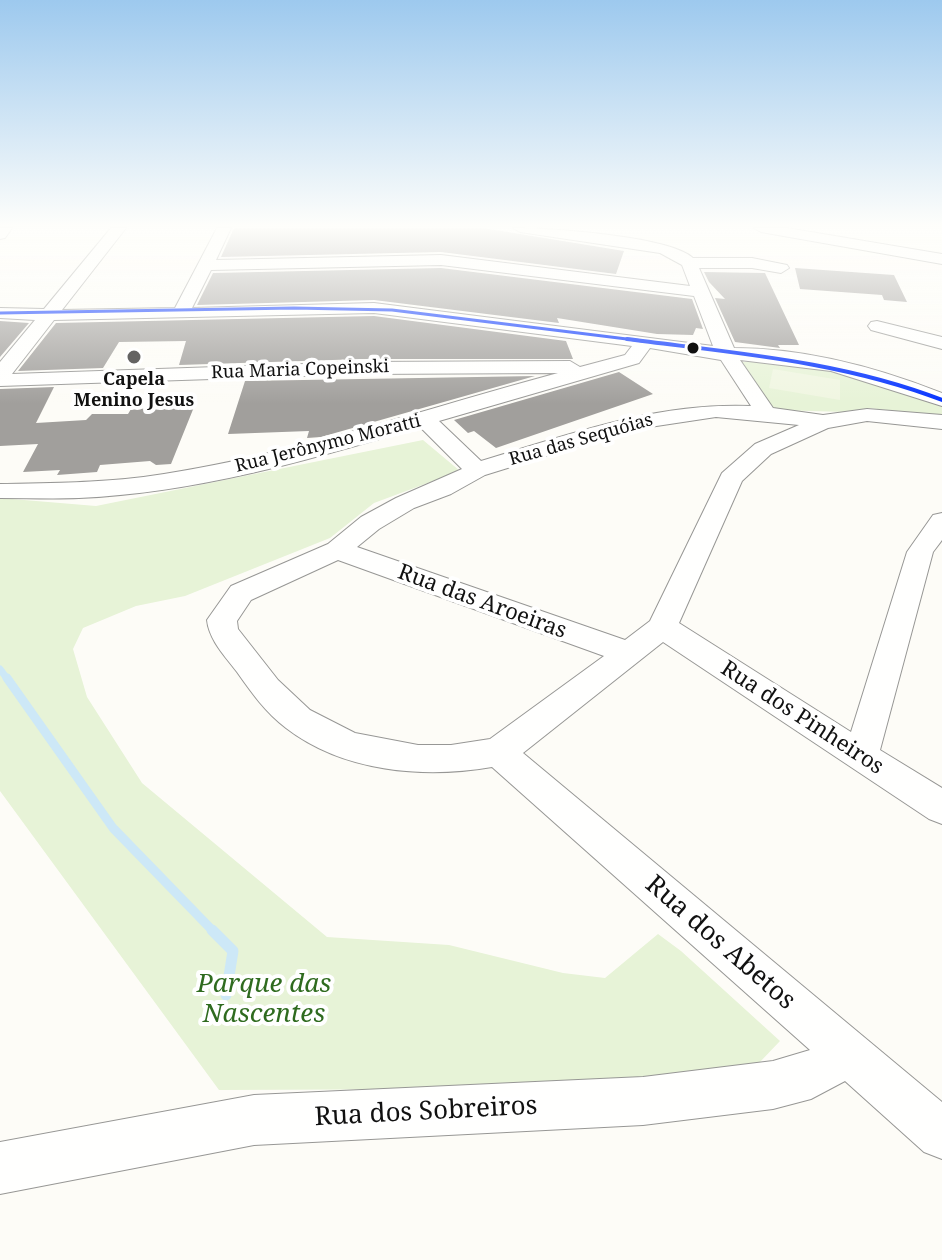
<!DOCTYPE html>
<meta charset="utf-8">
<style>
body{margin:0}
canvas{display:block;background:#fdfcf7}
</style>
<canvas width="942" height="1260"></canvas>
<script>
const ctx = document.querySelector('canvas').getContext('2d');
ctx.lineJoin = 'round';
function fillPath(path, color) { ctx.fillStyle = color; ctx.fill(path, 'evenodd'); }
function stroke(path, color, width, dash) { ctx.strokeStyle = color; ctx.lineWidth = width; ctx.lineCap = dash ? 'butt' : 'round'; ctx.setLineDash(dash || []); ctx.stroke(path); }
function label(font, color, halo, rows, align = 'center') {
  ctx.font = font + ' "Noto Serif",serif'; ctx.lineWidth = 8; ctx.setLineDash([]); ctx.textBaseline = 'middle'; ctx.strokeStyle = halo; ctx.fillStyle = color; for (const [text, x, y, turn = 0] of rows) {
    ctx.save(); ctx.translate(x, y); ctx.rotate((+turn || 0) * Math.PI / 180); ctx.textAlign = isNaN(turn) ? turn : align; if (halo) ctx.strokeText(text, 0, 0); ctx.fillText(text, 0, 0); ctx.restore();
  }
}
fillPath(new Path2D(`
 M 767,361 C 828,367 886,382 942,407 L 942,416 L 869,408 L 846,412 L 774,410 L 755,389 L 752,376 L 739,362 Z
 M 423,440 L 460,471 L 374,503 L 330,538 L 185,596 L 136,606 L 83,628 L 73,649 L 87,697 L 142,783 L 327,937 L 449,945 L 563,973 L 605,978 L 658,934 L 681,951 L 780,1041 L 760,1062 L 659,1081 L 462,1089 L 219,1090 L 0,791 L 0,498 L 96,506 Z`), '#e7f3d7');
fillPath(new Path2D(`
 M 773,369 L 840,380 L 840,400 L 769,388 Z`), '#f0f6e1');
stroke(new Path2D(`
 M 0,669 L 8,680`), '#cde8f7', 7);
stroke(new Path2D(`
 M 7,678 L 113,828 L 214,932`), '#cde8f7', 9);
stroke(new Path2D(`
 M 212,930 L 233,951 L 226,995`), '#cde8f7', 11);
fillPath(new Path2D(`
 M 234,228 L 483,228 L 624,251 L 616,274 L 441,252 L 221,257 Z
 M 441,268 L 692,299 L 703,329 L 696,328 L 693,335 L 657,334 L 557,318 L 559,323 L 374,300 L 197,305 L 213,273 Z
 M 795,268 L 894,275 L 907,302 L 884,300 L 882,295 L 800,289 Z
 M 704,272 L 765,273 L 799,345 L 778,345 L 780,348 L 735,342 L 715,298 L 725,299 L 709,282 Z
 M 374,316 L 566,341 L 573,359 L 363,359 L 179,365 L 186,341 L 119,342 L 103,368 L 18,371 L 56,323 Z
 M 0,321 L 29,323 L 0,357 Z
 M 619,372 L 653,394 L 496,448 L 474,431 L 468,433 L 454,420 Z
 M 535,376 L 321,437 L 307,438 L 309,431 L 228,434 L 245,381 Z
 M 54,387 L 36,423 L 86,420 L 92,414 L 128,414 L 131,409 L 194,407 L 171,464 L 156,465 L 150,461 L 100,465 L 97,472 L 57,475 L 60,470 L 23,472 L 38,444 L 0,446 L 0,389 Z`), '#a19f9c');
const minor = new Path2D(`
 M 0,228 L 12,228 L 5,238 L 0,239 Z
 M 111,228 L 126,228 L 62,310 L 175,308 L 217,228 L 231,228 L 216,260 L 441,255 L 690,286 L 682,265 L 660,253 L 520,232 L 513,228 C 548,228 670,236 693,258 L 752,258 L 787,265 L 789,268 L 781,273 L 752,268 L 699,268 L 734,348 C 805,348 876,367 942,393 L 942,406 L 831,371 L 740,360 L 773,408 L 823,415 L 867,409 L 942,415 L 942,429 L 867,421 L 828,428 L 771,454 L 742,481 L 679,623 L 851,732 L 907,552 L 933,515 L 942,513 L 942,540 L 933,552 L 880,750 L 942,788 L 942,824 L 929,819 L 663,642 L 523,753 L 942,1102 L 942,1159 L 924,1152 L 845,1081 L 811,1099 L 773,1109 L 643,1125 L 254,1145 L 0,1194 L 0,1142 L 254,1095 L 643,1077 L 773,1061 L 810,1050 L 492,767 C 424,779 343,772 286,728 C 266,713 251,692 237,672 C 225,656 209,640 207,620 L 231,586 L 328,544 L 361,517 L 396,498 L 462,469 L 420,427 C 310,460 195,493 79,498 C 53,499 26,498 0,498 L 0,484 C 55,483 109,483 164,474 C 299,453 427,408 558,373 L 363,374 L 0,386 L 0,362 L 35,320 L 0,318 L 0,308 L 44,309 ZM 441,265 L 694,296 L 713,346 L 374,303 L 192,308 L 211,270 ZM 374,313 L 632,346 L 625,355 L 580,367 L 570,361 L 363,362 L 12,374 L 54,320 ZM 650,348 L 721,360 L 751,406 C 657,402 570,434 481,461 L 439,421 L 639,363 ZM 716,417 L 799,425 L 755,444 L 722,473 L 650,621 L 625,640 L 357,547 L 379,529 L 414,508 L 451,494 L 485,475 L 630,430 ZM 338,560 L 604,656 L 490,739 L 451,745 L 418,745 L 355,733 L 310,710 L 278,680 L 238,629 L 237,621 L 251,600 Z
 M 754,228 L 787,228 L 942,254 L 942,264 L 761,232 Z
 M 877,321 L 942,337 L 942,349 L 871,330 L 868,326 L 871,322 Z`);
stroke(minor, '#979795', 2);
fillPath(minor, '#fffffe');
stroke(new Path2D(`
 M 0,313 L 294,308 L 392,310 L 643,341`), '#0432ff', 3);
stroke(new Path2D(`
 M 627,339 C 733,353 842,361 942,400`), '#0432ff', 4);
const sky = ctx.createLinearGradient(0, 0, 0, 404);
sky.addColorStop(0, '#9dc9ee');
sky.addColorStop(0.56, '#fefefb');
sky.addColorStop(1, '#fefefb00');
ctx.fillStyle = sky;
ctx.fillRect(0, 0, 942, 404);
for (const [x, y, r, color] of [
 [693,348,7,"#111"],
 [134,357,8,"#646362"]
]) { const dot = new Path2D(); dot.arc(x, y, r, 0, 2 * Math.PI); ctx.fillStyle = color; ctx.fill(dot); stroke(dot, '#fff', 3); }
label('18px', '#111', '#fff', [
 ["Rua Maria Copeinski",300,370,-2],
 ["Rua das Sequóias",581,440,-16],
 ["Rua Jerônymo Moratti",328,444,-14]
]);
label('bold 18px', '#111', '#fff', [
 ["Capela",134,380],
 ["Menino Jesus",134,401]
]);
label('22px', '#111', '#fff', [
 ["Rua das Aroeiras",482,602,20],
 ["Rua dos Pinheiros",802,718,33]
]);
label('26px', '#111', '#fff', [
 ["Rua dos Abetos",720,943,41],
 ["Rua dos Sobreiros",426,1112,-3]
]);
label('italic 26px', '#2f6b1f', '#fff', [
 ["Parque das",264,985],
 ["Nascentes",264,1015]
]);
</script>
